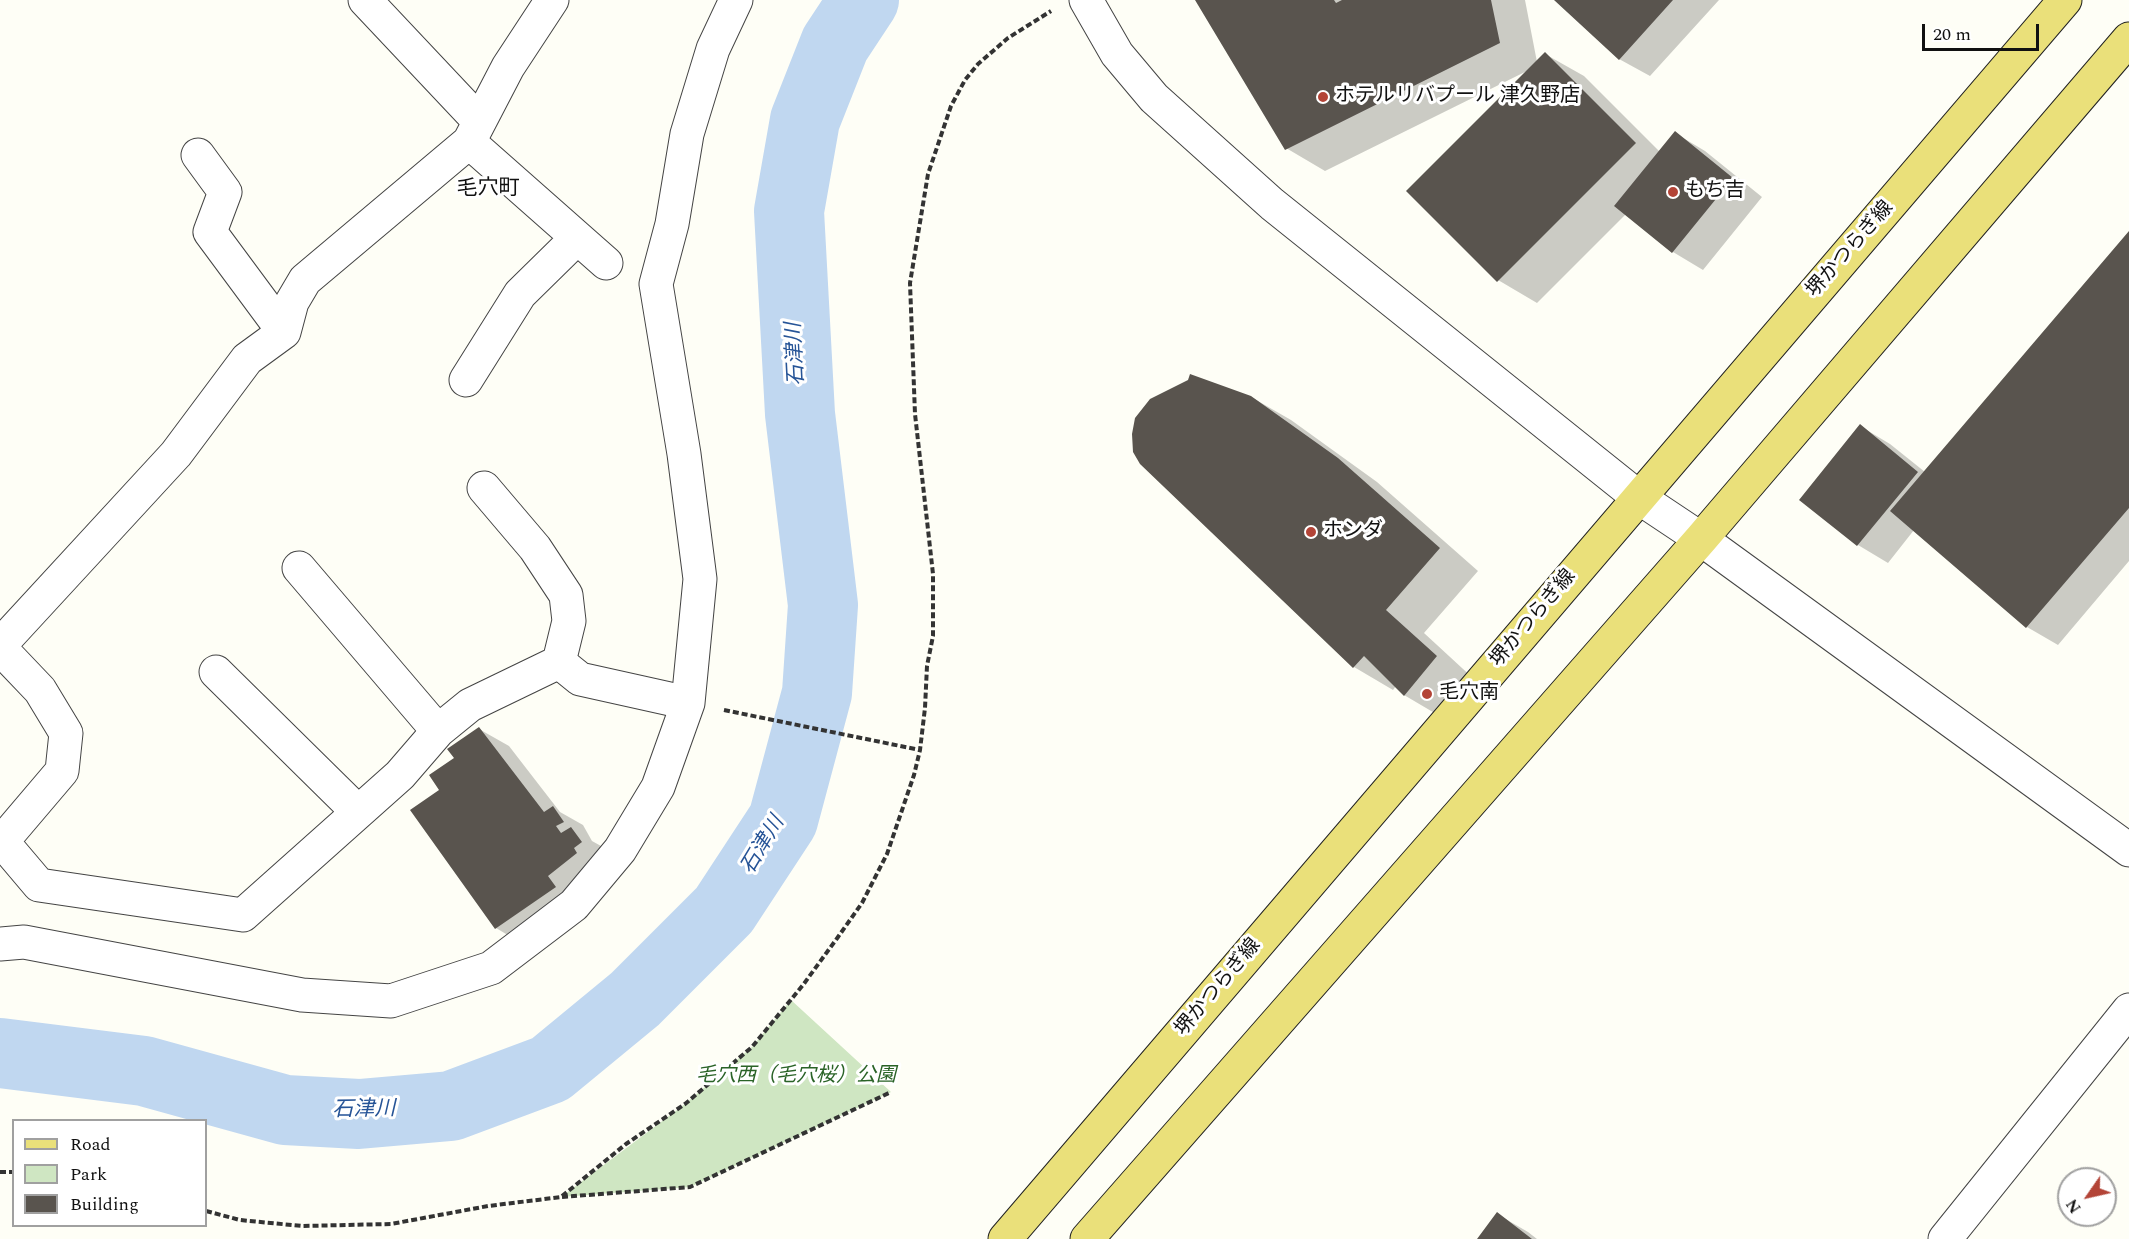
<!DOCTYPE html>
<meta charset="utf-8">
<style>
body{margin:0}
#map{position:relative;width:2129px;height:1239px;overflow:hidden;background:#fefef6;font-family:Spectral,serif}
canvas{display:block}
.legend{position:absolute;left:12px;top:1119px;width:195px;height:108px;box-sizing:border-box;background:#fff;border:2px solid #a0a0a0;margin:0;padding:8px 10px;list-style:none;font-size:18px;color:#111}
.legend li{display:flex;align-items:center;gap:12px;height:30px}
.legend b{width:30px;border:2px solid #a0a0a0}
.north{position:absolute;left:2057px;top:1167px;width:60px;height:60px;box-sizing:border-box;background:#fff;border:2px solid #a0a0a0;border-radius:50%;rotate:236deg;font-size:16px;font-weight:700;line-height:24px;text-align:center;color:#111}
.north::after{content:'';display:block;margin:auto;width:21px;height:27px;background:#b34437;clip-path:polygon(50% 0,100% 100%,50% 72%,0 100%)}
.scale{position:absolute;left:1922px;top:24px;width:117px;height:27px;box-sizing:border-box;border:3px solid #111;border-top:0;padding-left:8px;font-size:18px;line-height:21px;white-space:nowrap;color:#111;-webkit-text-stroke:4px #fff;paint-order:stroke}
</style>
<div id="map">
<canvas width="2129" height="1239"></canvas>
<ul class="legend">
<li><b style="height:8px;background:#eae07a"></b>Road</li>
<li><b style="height:16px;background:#cfe6c2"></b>Park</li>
<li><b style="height:16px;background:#59544e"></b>Building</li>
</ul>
<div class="north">N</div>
<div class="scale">20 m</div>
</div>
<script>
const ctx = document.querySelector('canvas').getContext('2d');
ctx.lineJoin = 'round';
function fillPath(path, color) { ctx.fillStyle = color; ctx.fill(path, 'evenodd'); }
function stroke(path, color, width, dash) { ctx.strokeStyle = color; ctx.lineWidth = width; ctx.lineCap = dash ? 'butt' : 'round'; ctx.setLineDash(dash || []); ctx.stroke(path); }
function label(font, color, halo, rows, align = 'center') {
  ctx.font = font + ' Spectral,"Noto Sans JP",serif'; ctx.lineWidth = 6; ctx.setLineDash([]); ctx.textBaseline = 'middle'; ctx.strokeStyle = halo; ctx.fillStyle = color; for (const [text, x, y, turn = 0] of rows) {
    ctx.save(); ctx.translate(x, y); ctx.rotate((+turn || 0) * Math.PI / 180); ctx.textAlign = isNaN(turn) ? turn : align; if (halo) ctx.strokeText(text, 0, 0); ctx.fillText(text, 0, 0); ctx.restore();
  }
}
fillPath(new Path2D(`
 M 791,1000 L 891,1092 L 690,1187 L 561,1197 L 685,1104 L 752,1047 Z`), '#cfe6c2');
fillPath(new Path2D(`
 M 1196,0 L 1525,0 L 1537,62 L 1545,54 L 1584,76 L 1660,152 L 1675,133 L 1705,151 L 1762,197 L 1703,270 L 1673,252 L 1626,214 L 1537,303 L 1498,280 L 1527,71 L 1325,171 L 1286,148 Z
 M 1556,0 L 1719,0 L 1650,76 L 1619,59 Z
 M 2129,233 L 2129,561 L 2058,645 L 2027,627 L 1914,530 L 1888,563 L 1858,545 L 1801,499 L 1860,426 L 1890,444 L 1925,472 Z
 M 1251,397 L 1291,420 L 1377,482 L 1478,571 L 1424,633 L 1475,680 L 1443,718 L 1404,695 L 1396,686 L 1393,690 L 1354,667 L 1141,463 Z
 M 479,729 L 509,746 L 560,812 L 583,825 L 592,841 L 601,846 L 611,860 L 526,946 L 496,928 L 441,790 L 456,758 Z
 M 1497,1214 L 1528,1232 L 1537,1239 L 1479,1239 Z`), '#0003');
stroke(new Path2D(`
 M 0,1053 L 144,1071 L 285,1110 L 359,1114 L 451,1106 L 550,1069 L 635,999 L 724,910 L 783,820 L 817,693 L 823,605 L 800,414 L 789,211 L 805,120 L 835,44 L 864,0`), '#c0d7f0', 70);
fillPath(new Path2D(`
 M 1195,0 L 1334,0 L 1336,3 L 1342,0 L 1491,0 L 1500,43 L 1285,150 Z
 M 1554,0 L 1673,0 L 1619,60 Z
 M 1545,52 L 1636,143 L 1497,282 L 1406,191 Z
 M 1675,131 L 1733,178 L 1672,253 L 1614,206 Z
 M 2129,231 L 2129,508 L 2026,628 L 1890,511 Z
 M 1190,374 L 1251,396 L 1338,458 L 1440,548 L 1386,610 L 1437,656 L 1404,696 L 1364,656 L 1353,668 L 1140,464 L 1133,452 L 1132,434 L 1135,418 L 1150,399 L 1188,380 Z
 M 1860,424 L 1918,472 L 1857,546 L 1799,500 Z
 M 479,727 L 544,812 L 553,806 L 564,822 L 556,826 L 561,833 L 571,827 L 582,842 L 574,848 L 577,853 L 548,876 L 556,887 L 495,929 L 410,810 L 439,790 L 429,775 L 454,758 L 447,749 Z
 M 1497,1212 L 1532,1239 L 1477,1239 Z`), '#59544e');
const minor = new Path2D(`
 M 365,0 L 479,121
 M 469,142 L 606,263
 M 198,155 L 225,192 L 210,232 L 284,332
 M 466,380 L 520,294 L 577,238
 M 484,488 L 535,548 L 566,595 L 569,621 L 559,662 L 580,679 L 688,703
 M 299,568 L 438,731
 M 0,645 L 176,454 L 247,359 L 284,332 L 292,302 L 305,280 L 469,142 L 508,67 L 552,0
 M 0,648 L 40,690 L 66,733 L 62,771 L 0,844
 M 216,672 L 358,812
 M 0,839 L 39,885 L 243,915 L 400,775 L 438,731 L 470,705 L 559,662
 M 0,944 L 24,942 L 302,995 L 391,1001 L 491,968 L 574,905 L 620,850 L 658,787 L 688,703 L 700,579 L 684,454 L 656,284 L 672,224 L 687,134 L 713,49 L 736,0`);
const tertiary = new Path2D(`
 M 1086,0 L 1117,54 L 1154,98 L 1272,204 L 1638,497 L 1701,539 L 2129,850
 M 1945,1239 L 2129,1010`);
const primary = new Path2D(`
 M 1005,1239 L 2065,0
 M 1087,1239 L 1701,539 L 2129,39`);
stroke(minor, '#444', 35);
stroke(tertiary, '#444', 35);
stroke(primary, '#222', 35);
stroke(new Path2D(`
 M 724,710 L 920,750
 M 0,1172 L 14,1172
 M 562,1197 L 690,1187 L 891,1092
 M 206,1211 L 240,1220 L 302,1226 L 391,1224 L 488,1206 L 561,1197 L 626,1144 L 685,1104 L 752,1047 L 803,985 L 838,937 L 862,903 L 887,854 L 914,775 L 920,750 L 925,708 L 927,666 L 933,636 L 933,574 L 915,414 L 910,283 L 928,174 L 951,106 L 965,80 L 978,64 L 1008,38 L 1051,11`), '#333', 4, [6, 3]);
stroke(minor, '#fff', 33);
stroke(tertiary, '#fff', 33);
stroke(primary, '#eae07a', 33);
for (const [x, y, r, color] of [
 [1323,97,6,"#b34437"],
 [1673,192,6,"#b34437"],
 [1311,532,6,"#b34437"],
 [1427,694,6,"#b34437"]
]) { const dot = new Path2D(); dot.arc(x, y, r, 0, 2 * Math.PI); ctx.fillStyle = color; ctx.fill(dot); stroke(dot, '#fff', 2); }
label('20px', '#111', '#fff', [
 ["ホテルリバプール 津久野店",1335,97],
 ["もち吉",1685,192],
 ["ホンダ",1323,532],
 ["毛穴南",1439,694]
], 'left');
label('20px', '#111', '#fff', [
 ["堺かつらぎ線",1851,250,-49],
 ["堺かつらぎ線",1534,619,-50],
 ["堺かつらぎ線",1219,988,-50]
]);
label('italic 20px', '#2a6327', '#fff', [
 ["毛穴西（毛穴桜）公園",796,1077]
]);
label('21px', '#111', '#fff', [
 ["毛穴町",488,190]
]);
label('italic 21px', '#265497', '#fff', [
 ["石津川",797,354,-93],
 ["石津川",764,846,-59],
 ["石津川",364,1111,-1]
]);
</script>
